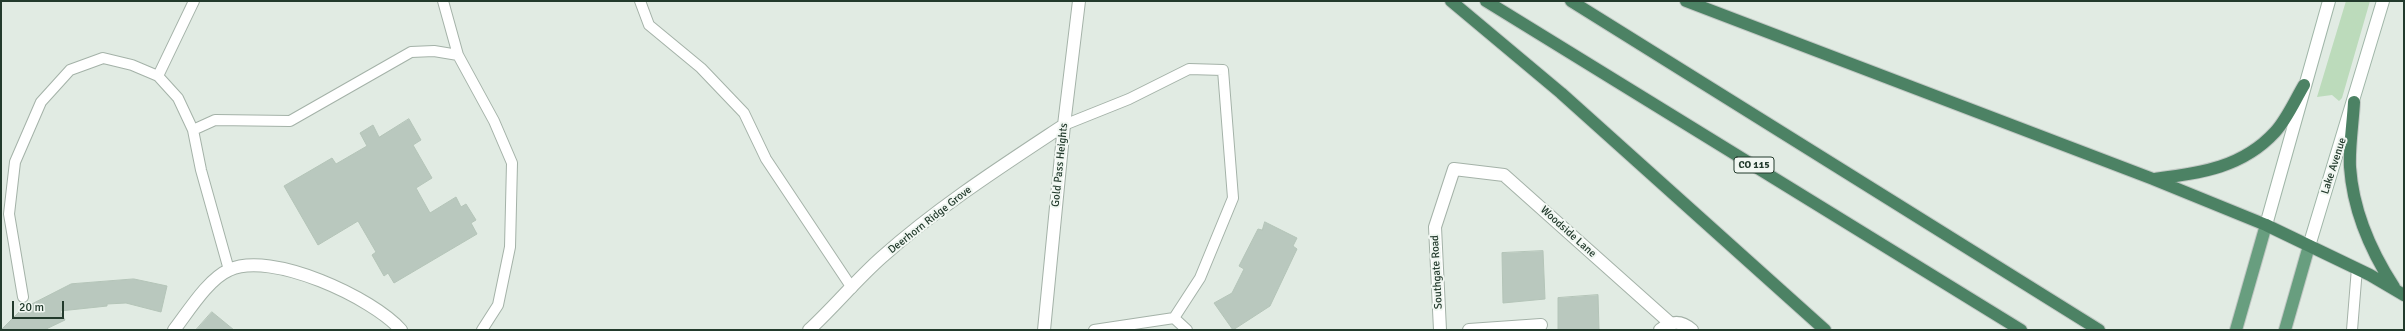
<!DOCTYPE html>
<style>
body{margin:0}
#map{position:relative;width:2405px;height:331px;overflow:hidden;background:#e1ebe3;font-family:Signika,sans-serif}
canvas{display:block}
.frame{position:absolute;inset:0;border:2px solid #223a2c;pointer-events:none}
.scale{position:absolute;left:12px;top:301px;width:52px;height:18px;box-sizing:border-box;border:2px solid #223a2c;border-top:0;padding-left:5px;font-size:12px;line-height:14px;white-space:nowrap;color:#223a2c;-webkit-text-stroke:3px #f1f7f2;paint-order:stroke}
</style>
<div id="map">
<canvas width="2405" height="331"></canvas>
<div class="frame"></div>
<div class="scale">20 m</div>
</div>
<script>
const ctx = document.querySelector('canvas').getContext('2d');
ctx.lineJoin = 'round';
function fillPath(path, color) { ctx.fillStyle = color; ctx.fill(path, 'evenodd'); }
function stroke(path, color, width, dash) { ctx.strokeStyle = color; ctx.lineWidth = width; ctx.lineCap = dash ? 'butt' : 'round'; ctx.setLineDash(dash || []); ctx.stroke(path); }
function label(font, color, halo, rows, align = 'center') {
  ctx.font = font + ' Signika,sans-serif'; ctx.lineWidth = 4; ctx.setLineDash([]); ctx.textBaseline = 'middle'; ctx.strokeStyle = halo; ctx.fillStyle = color; for (const [text, x, y, turn = 0] of rows) {
    ctx.save(); ctx.translate(x, y); ctx.rotate((+turn || 0) * Math.PI / 180); ctx.textAlign = isNaN(turn) ? turn : align; if (halo) ctx.strokeText(text, 0, 0); ctx.fillText(text, 0, 0); ctx.restore();
  }
}
fillPath(new Path2D(`
 M 2346,1 L 2370,1 L 2342,98 L 2339,101 L 2332,95 L 2317,97 Z`), '#bcdbbb');
const building = new Path2D(`
 M 409,119 L 421,140 L 413,145 L 432,178 L 416,188 L 430,213 L 456,197 L 461,207 L 466,204 L 476,220 L 471,223 L 477,234 L 394,283 L 388,273 L 384,276 L 372,255 L 376,252 L 358,221 L 318,245 L 284,186 L 332,158 L 336,164 L 367,146 L 360,133 L 373,125 L 379,137 Z
 M 1265,222 L 1297,238 L 1293,246 L 1297,249 L 1270,306 L 1233,330 L 1214,303 L 1232,293 L 1244,269 L 1239,266 L 1258,229 L 1262,230 Z
 M 1543,251 L 1545,299 L 1503,303 L 1502,253 Z
 M 134,279 L 167,286 L 161,312 L 126,303 L 107,304 L 107,306 L 60,311 L 65,320 L 44,330 L 1,330 L 22,309 L 71,284 Z
 M 1598,295 L 1599,330 L 1558,330 L 1558,298 Z
 M 212,312 L 234,330 L 196,330 Z`);
fillPath(building, '#b9c8be');
stroke(building, '#b4c4b8', 1);
const service = new Path2D(`
 M 443,1 L 458,55
 M 640,1 L 649,25 L 701,68 L 744,113 L 766,159 L 852,288
 M 158,76 L 194,1
 M 1064,125 L 1129,99 L 1189,69 L 1223,70 L 1233,198 L 1200,278 L 1174,318
 M 229,270 L 201,170 L 193,130 L 215,120 L 290,121 L 411,52 L 434,51 L 458,55 L 494,121 L 512,163 L 510,247 L 498,305 L 482,330
 M 23,297 L 9,214 L 15,162 L 41,102 L 70,70 L 103,58 L 132,65 L 158,76 L 178,98 L 193,130
 M 1094,330 L 1174,318 L 1187,330
 M 2352,330 L 2357,268`);
const minor = new Path2D(`
 M 174,330 C 188,312 208,279 229,270 C 271,250 373,298 401,330
 M 809,330 C 834,307 856,280 882,257 C 938,207 1002,166 1064,125
 M 1044,330 L 1064,125 L 1079,1
 M 1440,330 L 1435,227 L 1454,169 L 1504,175 L 1670,323
 M 1469,330 L 1541,325
 M 1660,330 C 1671,321 1681,320 1692,330`);
const secondary = new Path2D(`
 M 2266,225 L 2329,1
 M 2309,246 L 2383,1`);
const primary = new Path2D(`
 M 2236,330 L 2266,225
 M 2285,330 L 2309,246`);
const trunk = new Path2D(`
 M 1451,1 L 1561,93 L 1825,330
 M 1486,1 L 2021,330
 M 1571,1 L 2099,330
 M 1686,1 L 2153,179 L 2266,225 L 2370,275 L 2404,295
 M 2354,102 C 2353,123 2349,146 2350,167 C 2353,211 2370,250 2394,287
 M 2154,179 C 2200,173 2242,168 2275,132 C 2287,119 2295,100 2304,85`);
stroke(service, '#a4b2a8', 12);
stroke(minor, '#a4b2a8', 14);
stroke(secondary, '#a0b6a8', 14);
stroke(primary, '#c1c8c4', 14);
stroke(trunk, '#c1c8c4', 14);
stroke(service, '#fff', 10);
stroke(minor, '#fff', 12);
stroke(secondary, '#fff', 12);
stroke(primary, '#689e7f', 12);
stroke(trunk, '#4c8264', 12);
for (const [x, y, w] of [
 [1754,165,40]
]) { const box = new Path2D(); box.roundRect(x - w / 2, y - 8, w, 16, 3); ctx.fillStyle = '#f1f7f2'; ctx.fill(box); stroke(box, '#223a2c', 1); }
label('bold 10px', '#223a2c', null, [
 ["CO 115",1754,165]
]);
label('11px', '#223a2c', '#f1f7f2', [
 ["Gold Pass Heights",1060,165,-84],
 ["Lake Avenue",2334,166,-72],
 ["Deerhorn Ridge Grove",930,220,-38],
 ["Woodside Lane",1568,232,42],
 ["Southgate Road",1437,272,-93]
]);
</script>
